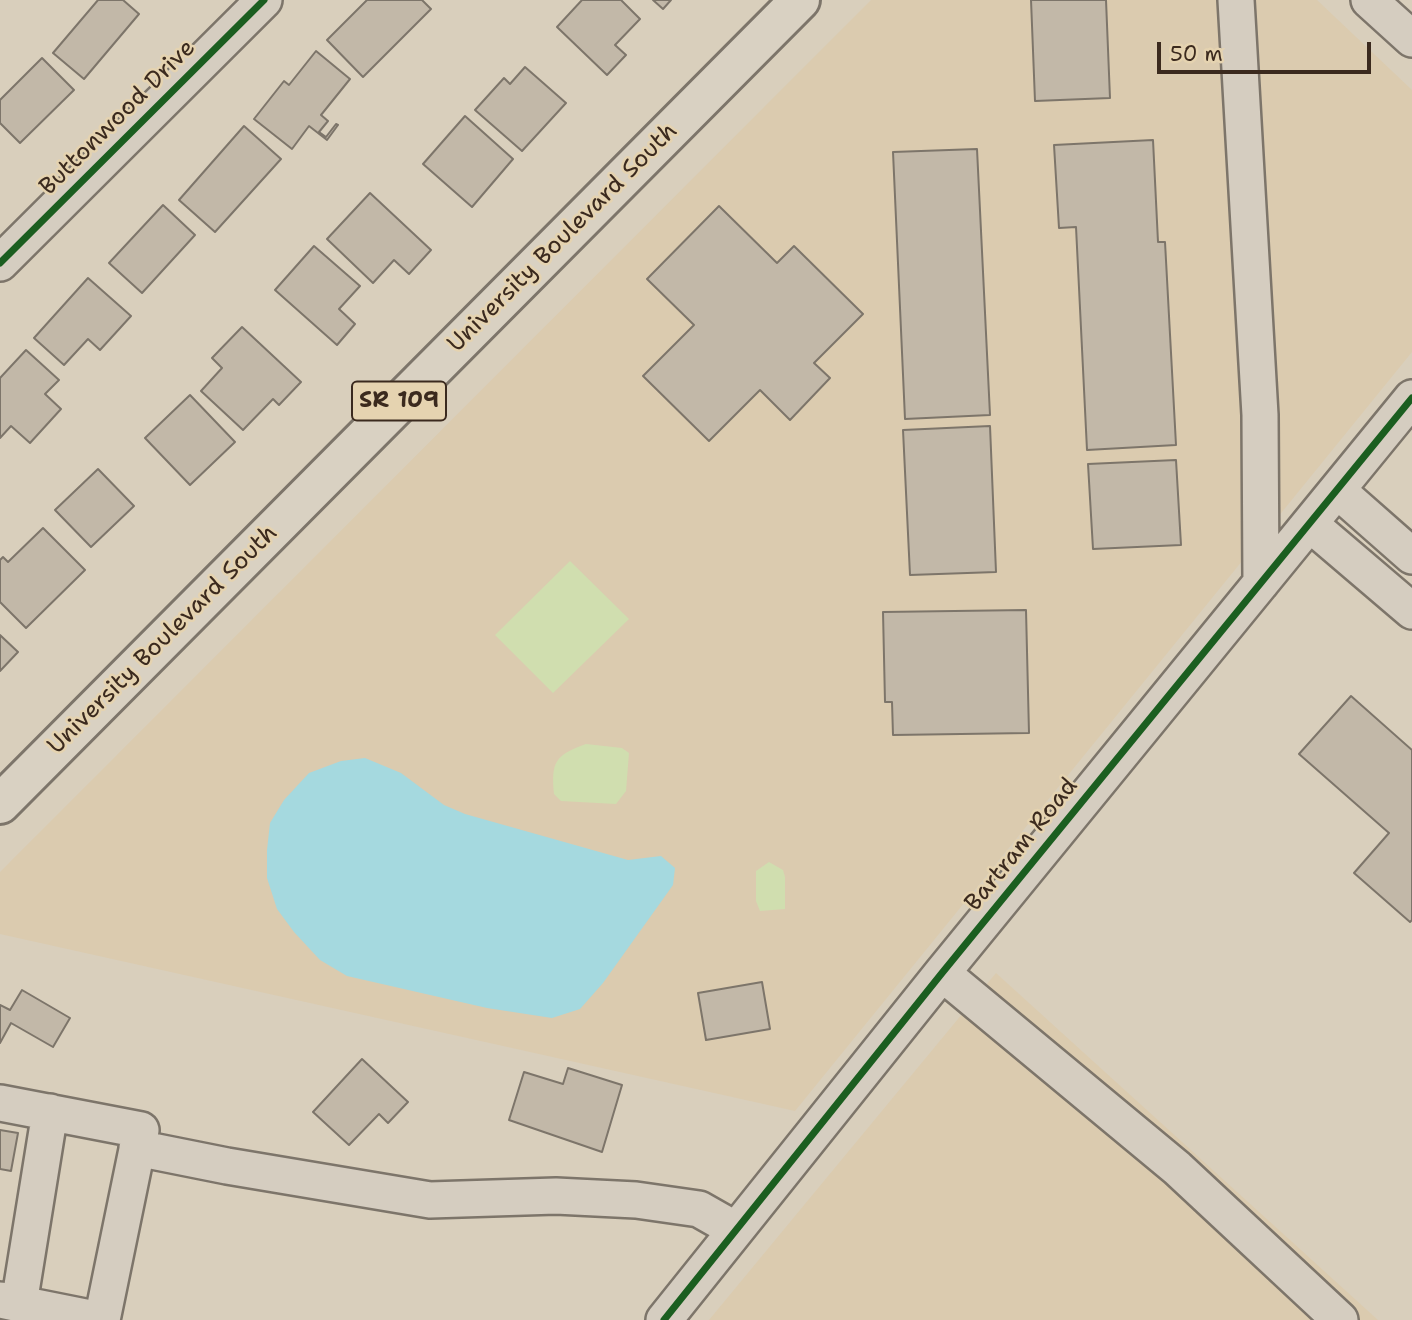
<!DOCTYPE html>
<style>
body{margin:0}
#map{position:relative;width:1412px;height:1320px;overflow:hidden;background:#d9cfbc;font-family:"Shantell Sans",sans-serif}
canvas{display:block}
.scale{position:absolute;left:1157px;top:42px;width:214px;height:32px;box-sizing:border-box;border:4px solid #3b2a1e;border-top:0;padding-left:9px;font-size:21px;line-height:24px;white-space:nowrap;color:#3b2a1e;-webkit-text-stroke:5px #e5d3b0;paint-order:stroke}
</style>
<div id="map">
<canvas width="1412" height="1320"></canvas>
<div class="scale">50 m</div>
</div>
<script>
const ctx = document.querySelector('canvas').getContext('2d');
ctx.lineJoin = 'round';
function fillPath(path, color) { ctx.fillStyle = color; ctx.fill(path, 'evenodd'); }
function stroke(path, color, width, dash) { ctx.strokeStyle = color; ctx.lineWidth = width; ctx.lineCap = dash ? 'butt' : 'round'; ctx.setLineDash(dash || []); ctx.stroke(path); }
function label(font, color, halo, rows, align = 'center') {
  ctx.font = font + ' "Shantell Sans",sans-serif'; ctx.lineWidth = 5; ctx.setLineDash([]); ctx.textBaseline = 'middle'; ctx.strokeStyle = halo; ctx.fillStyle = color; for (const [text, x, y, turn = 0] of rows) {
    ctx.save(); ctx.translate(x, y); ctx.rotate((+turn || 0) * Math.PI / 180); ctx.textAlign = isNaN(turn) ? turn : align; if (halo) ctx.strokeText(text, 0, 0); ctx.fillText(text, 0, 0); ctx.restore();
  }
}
fillPath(new Path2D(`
 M 871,0 L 1317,0 L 1412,90 L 1412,352 L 795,1111 L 0,934 L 0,872 Z
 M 996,973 L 1378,1320 L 709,1320 Z`), '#dbcbaf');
fillPath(new Path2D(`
 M 570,561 L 629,619 L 553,693 L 495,635 Z
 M 586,744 L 622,748 L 629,753 L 626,791 L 616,804 L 561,801 L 554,794 C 551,762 555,755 586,744 Z
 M 769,862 L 783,870 L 785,877 L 785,909 L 760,911 L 756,901 L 756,871 Z`), '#d0deaf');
fillPath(new Path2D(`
 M 365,758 L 401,773 L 444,805 L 465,814 L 628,860 L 661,856 L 675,868 L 673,885 L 603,983 L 580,1009 L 552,1018 L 487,1008 L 347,976 L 320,960 L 294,932 L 277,909 L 267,878 L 267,850 L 270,823 L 284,800 L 309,773 L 341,761 Z`), '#a5d9df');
const building = new Path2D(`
 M 98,0 L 123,0 L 139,14 L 84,79 L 53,53 Z
 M 367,0 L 422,0 L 431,9 L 363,77 L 327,40 Z
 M 582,0 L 621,0 L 640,19 L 615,45 L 626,55 L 607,75 L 557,27 Z
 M 653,0 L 671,0 L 663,9 Z
 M 1031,0 L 1106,0 L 1110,98 L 1035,101 Z
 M 316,51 L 350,79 L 321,115 L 328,121 L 319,132 L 326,137 L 336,124 L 338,125 L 327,140 L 309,126 L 292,149 L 254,119 L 284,81 L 289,85 Z
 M 42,58 L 74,90 L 20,143 L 0,123 L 0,100 Z
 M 525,67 L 566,103 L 522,151 L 475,110 L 504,78 L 510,84 Z
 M 465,116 L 513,159 L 472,207 L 423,164 Z
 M 244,126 L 281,159 L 215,232 L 179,200 Z
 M 1153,140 L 1158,242 L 1165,242 L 1176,445 L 1087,450 L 1076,227 L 1059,228 L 1054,145 Z
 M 977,149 L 990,415 L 905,419 L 893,152 Z
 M 370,193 L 431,250 L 409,274 L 394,260 L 373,283 L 327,239 Z
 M 163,205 L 195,235 L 142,293 L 109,263 Z
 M 719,206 L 777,263 L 794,246 L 863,314 L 814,363 L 830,378 L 790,420 L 760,390 L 709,441 L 643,376 L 694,325 L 647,279 Z
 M 314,246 L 360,286 L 339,309 L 355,324 L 337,345 L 275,290 Z
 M 88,278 L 131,316 L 100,350 L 88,339 L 64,365 L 34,338 Z
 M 242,327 L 301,382 L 279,405 L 273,399 L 243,430 L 201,391 L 222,368 L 212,358 Z
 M 26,350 L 59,380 L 45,394 L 61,409 L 30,443 L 11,426 L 0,438 L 0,378 Z
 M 190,395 L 235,442 L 190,485 L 145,438 Z
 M 990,426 L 996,572 L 910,575 L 903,430 Z
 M 1176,460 L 1181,545 L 1093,549 L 1088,464 Z
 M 98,469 L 134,506 L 91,547 L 55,510 Z
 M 43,528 L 85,570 L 26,628 L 0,602 L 0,560 L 3,557 L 8,562 Z
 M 1026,610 L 1029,733 L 893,735 L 892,702 L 885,702 L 883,612 Z
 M 0,635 L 18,652 L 0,671 Z
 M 1351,696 L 1412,750 L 1412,920 L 1410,922 L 1354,873 L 1389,833 L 1299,754 Z
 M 762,982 L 770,1029 L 706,1040 L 698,993 Z
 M 22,990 L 70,1018 L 53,1047 L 11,1023 L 0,1043 L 0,1005 L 10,1010 Z
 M 362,1059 L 408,1102 L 388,1123 L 379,1114 L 349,1145 L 313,1112 Z
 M 568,1068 L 622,1085 L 602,1152 L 509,1120 L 524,1072 L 563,1084 Z
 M 0,1130 L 18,1133 L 11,1171 L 0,1169 Z`);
fillPath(building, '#c2b8a8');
stroke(building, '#7d756a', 2);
const minor = new Path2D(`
 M 1236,0 L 1260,415 L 1261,583
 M 1369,0 L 1412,39
 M 0,263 L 264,0
 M 1337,490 L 1412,556
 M 1310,524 L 1412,611
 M 942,973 L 1177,1168 L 1340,1320
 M 0,1103 L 141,1130 L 102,1320
 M 137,1148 L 227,1166 L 430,1200 L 556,1196 L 636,1200 L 699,1209 L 736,1230
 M 0,1300 L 100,1320
 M 19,1304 L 50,1112
 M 664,1320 L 942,973 L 1412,398`);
const major = new Path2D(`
 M 0,804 L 800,0`);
stroke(minor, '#7d756a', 40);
stroke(major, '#7d756a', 44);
stroke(minor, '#d5cdc0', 35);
stroke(major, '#d9d1c2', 38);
stroke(new Path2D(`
 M 0,263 L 264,0
 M 664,1320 L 942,973 L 1412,398`), '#1b5e20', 7);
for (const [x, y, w] of [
 [399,401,94]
]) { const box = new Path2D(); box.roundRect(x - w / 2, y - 19.5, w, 39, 5); ctx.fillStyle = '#e5d3b0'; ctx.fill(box); stroke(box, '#3b2a1e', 2); }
label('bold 23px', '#3b2a1e', null, [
 ["SR 109",399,401]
]);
label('24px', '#3b2a1e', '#e5d3b0', [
 ["Buttonwood Drive",118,118,-45],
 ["University Boulevard South",563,238,-45],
 ["University Boulevard South",163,640,-45],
 ["Bartram Road",1022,845,-51]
]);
</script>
